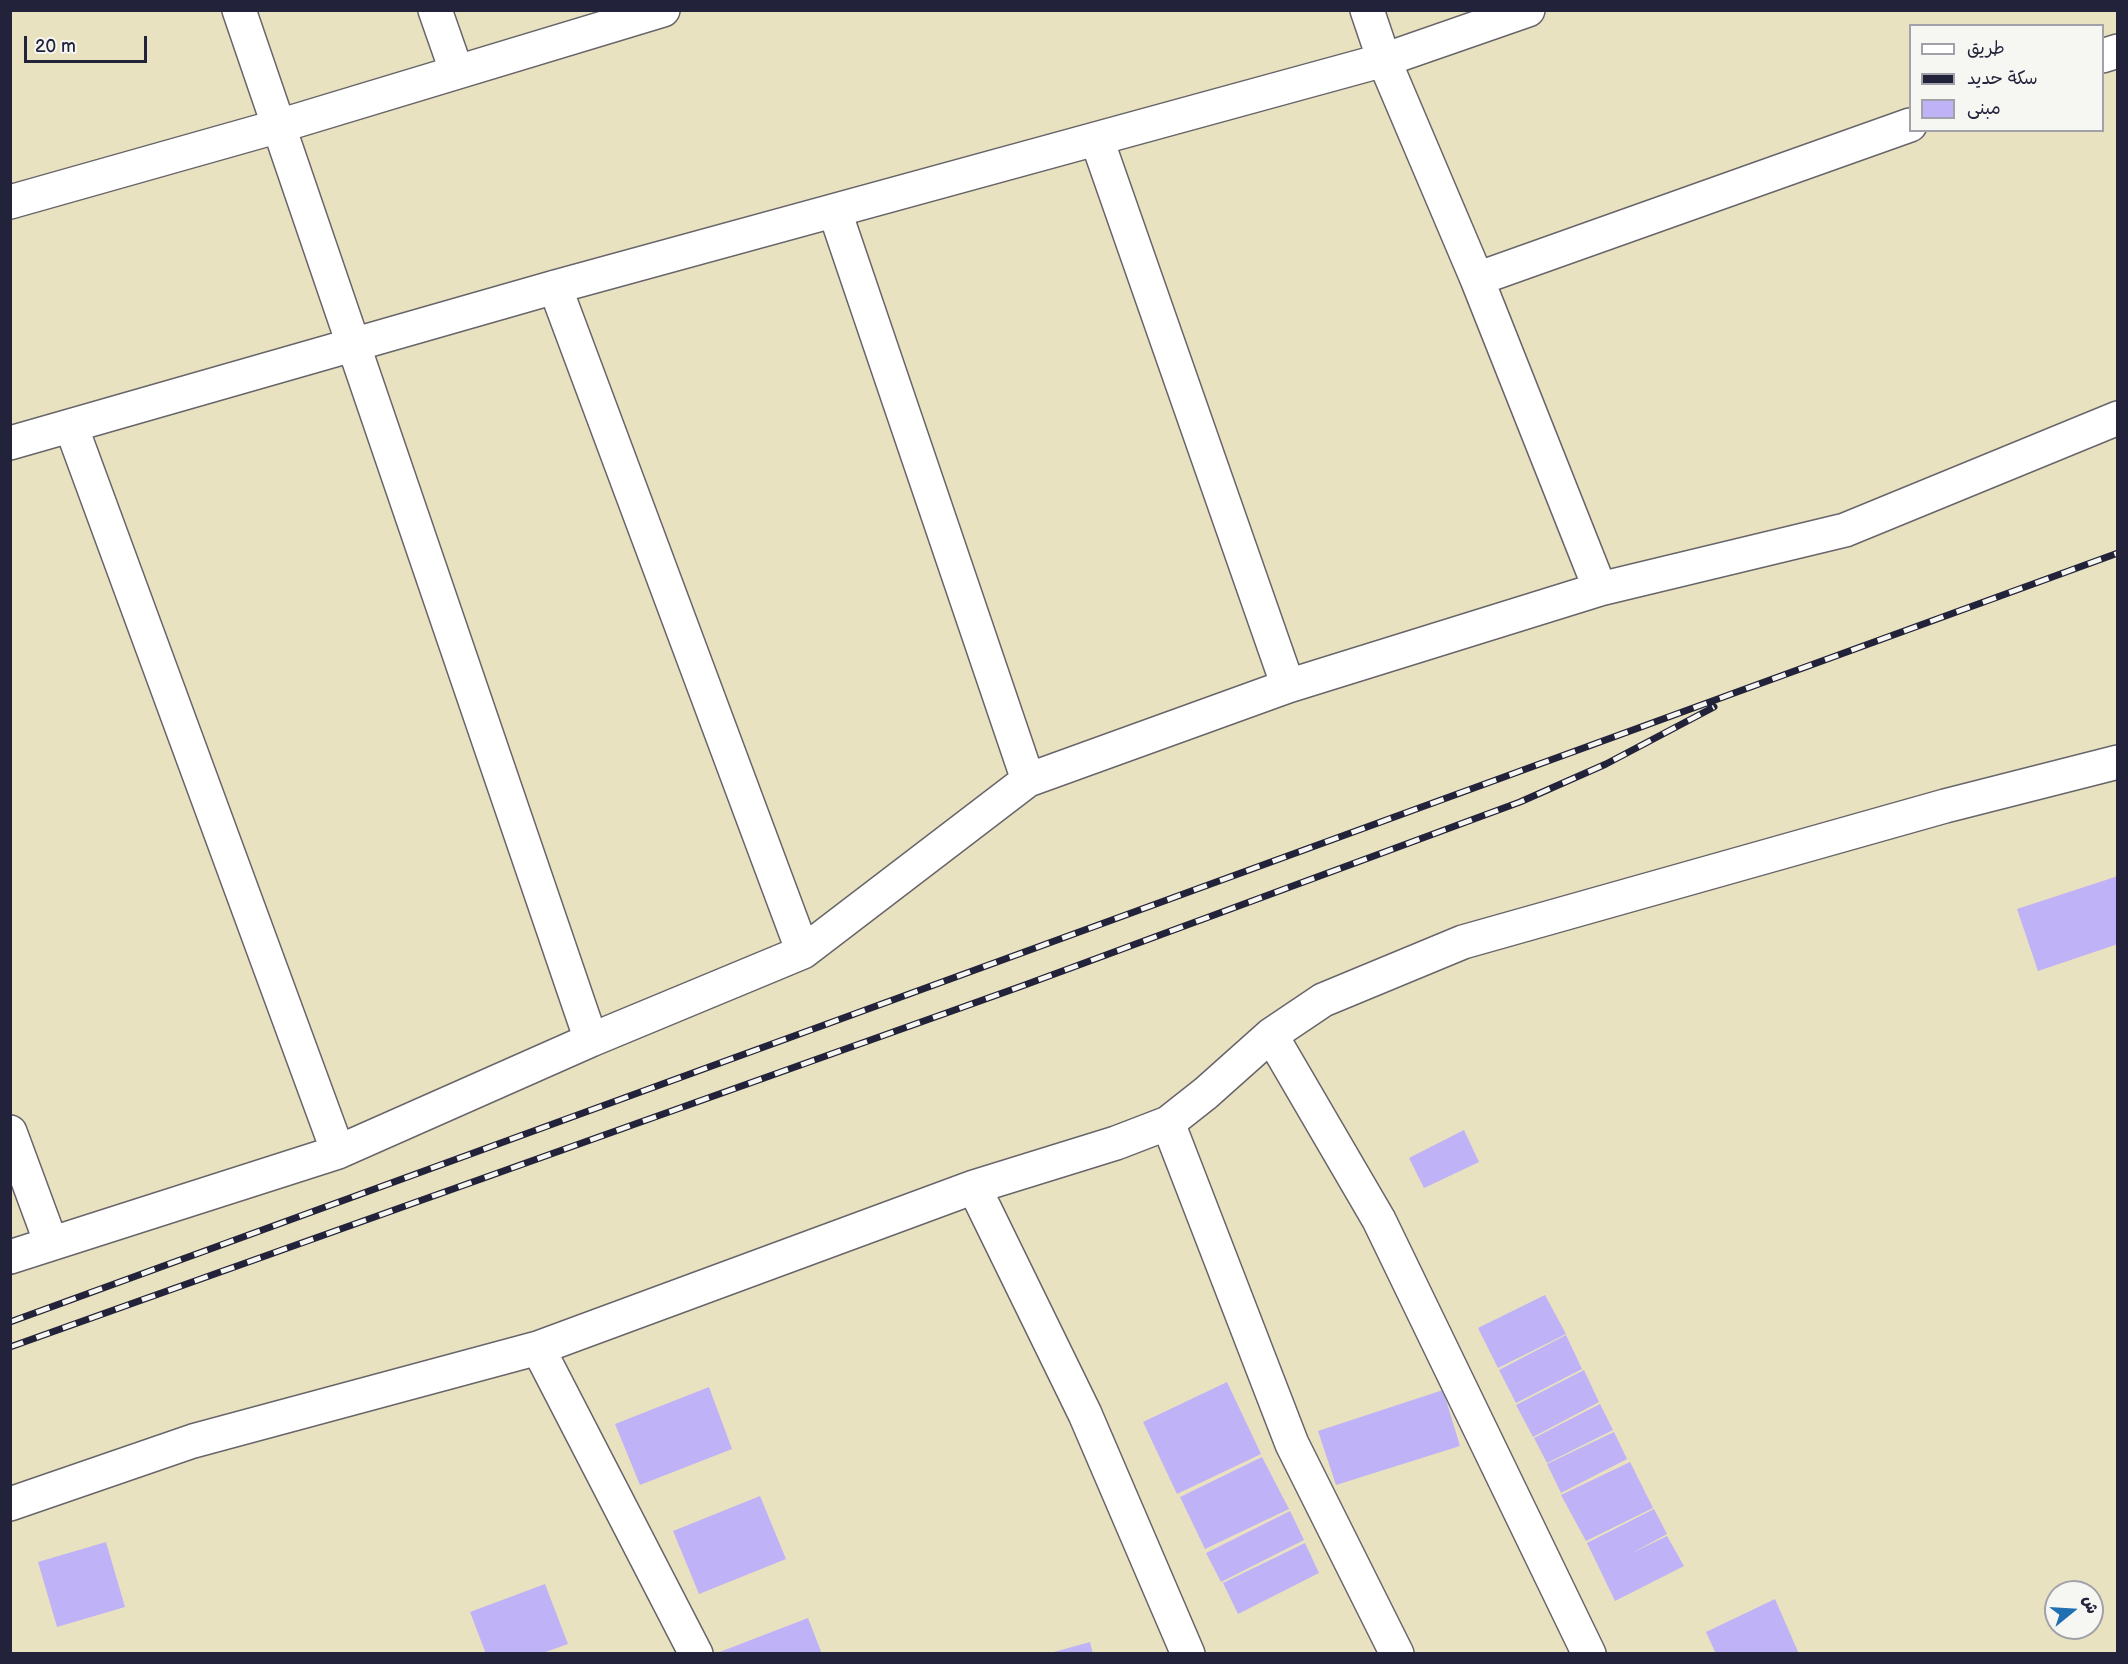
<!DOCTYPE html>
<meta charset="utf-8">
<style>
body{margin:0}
#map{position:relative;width:2128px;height:1664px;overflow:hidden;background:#e9e2c0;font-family:"Balsamiq Sans","Playpen Sans Arabic",sans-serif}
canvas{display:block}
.frame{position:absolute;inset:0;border:12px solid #22223b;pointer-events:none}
.legend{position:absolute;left:1909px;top:24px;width:195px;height:108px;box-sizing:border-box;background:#f6f6f2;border:2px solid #a1a1a9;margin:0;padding:8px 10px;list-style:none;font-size:18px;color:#22223b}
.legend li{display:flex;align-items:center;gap:12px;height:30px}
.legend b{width:30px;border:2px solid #a1a1a9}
.north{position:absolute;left:2044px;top:1580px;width:60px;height:60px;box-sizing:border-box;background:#f6f6f2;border:2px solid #a1a1a9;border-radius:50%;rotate:72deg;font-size:16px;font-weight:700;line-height:24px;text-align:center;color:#22223b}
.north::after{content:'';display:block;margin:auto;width:21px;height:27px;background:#1f6fb2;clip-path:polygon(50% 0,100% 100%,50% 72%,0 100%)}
.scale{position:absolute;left:24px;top:36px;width:123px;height:27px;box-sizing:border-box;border:3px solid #22223b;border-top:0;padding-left:8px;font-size:18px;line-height:21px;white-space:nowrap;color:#22223b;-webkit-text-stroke:4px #f6f6f2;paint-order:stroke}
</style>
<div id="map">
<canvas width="2128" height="1664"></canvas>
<div class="frame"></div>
<ul class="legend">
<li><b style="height:8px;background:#fff"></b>طريق</li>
<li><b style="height:8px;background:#22223b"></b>سكة حديد</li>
<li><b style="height:16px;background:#c0b2f6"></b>مبنى</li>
</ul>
<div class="north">ش</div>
<div class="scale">20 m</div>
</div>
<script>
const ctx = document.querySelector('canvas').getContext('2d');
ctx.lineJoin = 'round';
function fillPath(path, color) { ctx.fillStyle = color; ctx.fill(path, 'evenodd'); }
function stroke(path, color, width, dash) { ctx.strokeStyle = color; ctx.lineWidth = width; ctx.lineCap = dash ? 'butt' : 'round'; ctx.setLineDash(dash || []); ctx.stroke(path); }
fillPath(new Path2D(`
 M 2118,876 L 2118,944 L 2038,971 L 2017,909 Z
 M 1464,1130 L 1479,1162 L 1424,1188 L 1409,1158 Z
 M 1545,1295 L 1566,1334 L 1498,1368 L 1478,1328 Z
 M 1566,1335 L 1582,1369 L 1516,1403 L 1499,1370 Z
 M 1584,1370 L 1599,1402 L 1533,1437 L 1516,1405 Z
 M 1227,1382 L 1261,1454 L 1177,1494 L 1143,1422 Z
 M 709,1387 L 732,1449 L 640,1485 L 615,1424 Z
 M 1443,1390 L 1460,1446 L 1336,1485 L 1318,1431 Z
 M 1600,1404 L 1613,1430 L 1547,1463 L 1534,1438 Z
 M 1614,1432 L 1627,1459 L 1561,1493 L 1547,1464 Z
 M 1262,1457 L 1289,1509 L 1205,1549 L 1180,1497 Z
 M 1630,1462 L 1653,1508 L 1586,1541 L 1561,1495 Z
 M 760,1496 L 786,1559 L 699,1594 L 673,1531 Z
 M 1654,1509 L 1667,1534 L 1630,1554 L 1667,1536 L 1684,1566 L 1615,1601 L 1587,1543 Z
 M 1290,1511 L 1304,1540 L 1221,1582 L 1206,1553 Z
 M 106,1542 L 125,1607 L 57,1627 L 38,1562 Z
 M 1305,1543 L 1319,1573 L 1238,1614 L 1223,1583 Z
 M 545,1584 L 568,1644 L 540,1654 L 486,1654 L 470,1612 Z
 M 1775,1599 L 1799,1654 L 1716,1654 L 1706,1632 Z
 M 808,1618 L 822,1654 L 717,1654 L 717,1653 Z
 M 1090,1642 L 1093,1654 L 1050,1654 L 1050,1653 Z`), '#c0b2f6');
const minor = new Path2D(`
 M 239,10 L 591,1040
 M 435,10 L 456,70
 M 1367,10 L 1384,60 L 1477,279 L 1600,589
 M 2102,56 L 2118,51
 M 1097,140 L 1288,686
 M 10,202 L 279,126 L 663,10
 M 835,212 L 1028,780
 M 1477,279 L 1910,125
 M 555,287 L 803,952
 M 71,426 L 338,1152
 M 10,443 L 555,287 L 1384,60 L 1528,10
 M 1271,1035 L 1379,1220 L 1589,1654
 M 1168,1123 L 1292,1444 L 1397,1654
 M 10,1132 L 51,1243
 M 974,1187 L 1085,1414 L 1188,1654
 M 10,1257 L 338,1152 L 591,1040 L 803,952 L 1028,780 L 1288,686 L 1600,589 L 1845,530 L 2118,418
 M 538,1348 L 696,1654
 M 10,1504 L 193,1441 L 538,1348 L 974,1187 L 1116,1143 L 1168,1123 L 1206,1093 L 1271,1035 L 1323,1000 L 1463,942 L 1945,806 L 2118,762`);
stroke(minor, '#68656a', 36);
stroke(minor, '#fff', 33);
const rail = new Path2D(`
 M 10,1322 L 2118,553
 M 10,1347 L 1022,986 L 1520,802 L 1606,764 L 1714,707`);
stroke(rail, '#22223b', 7);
stroke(rail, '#f6f6f2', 4.5, [14]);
</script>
